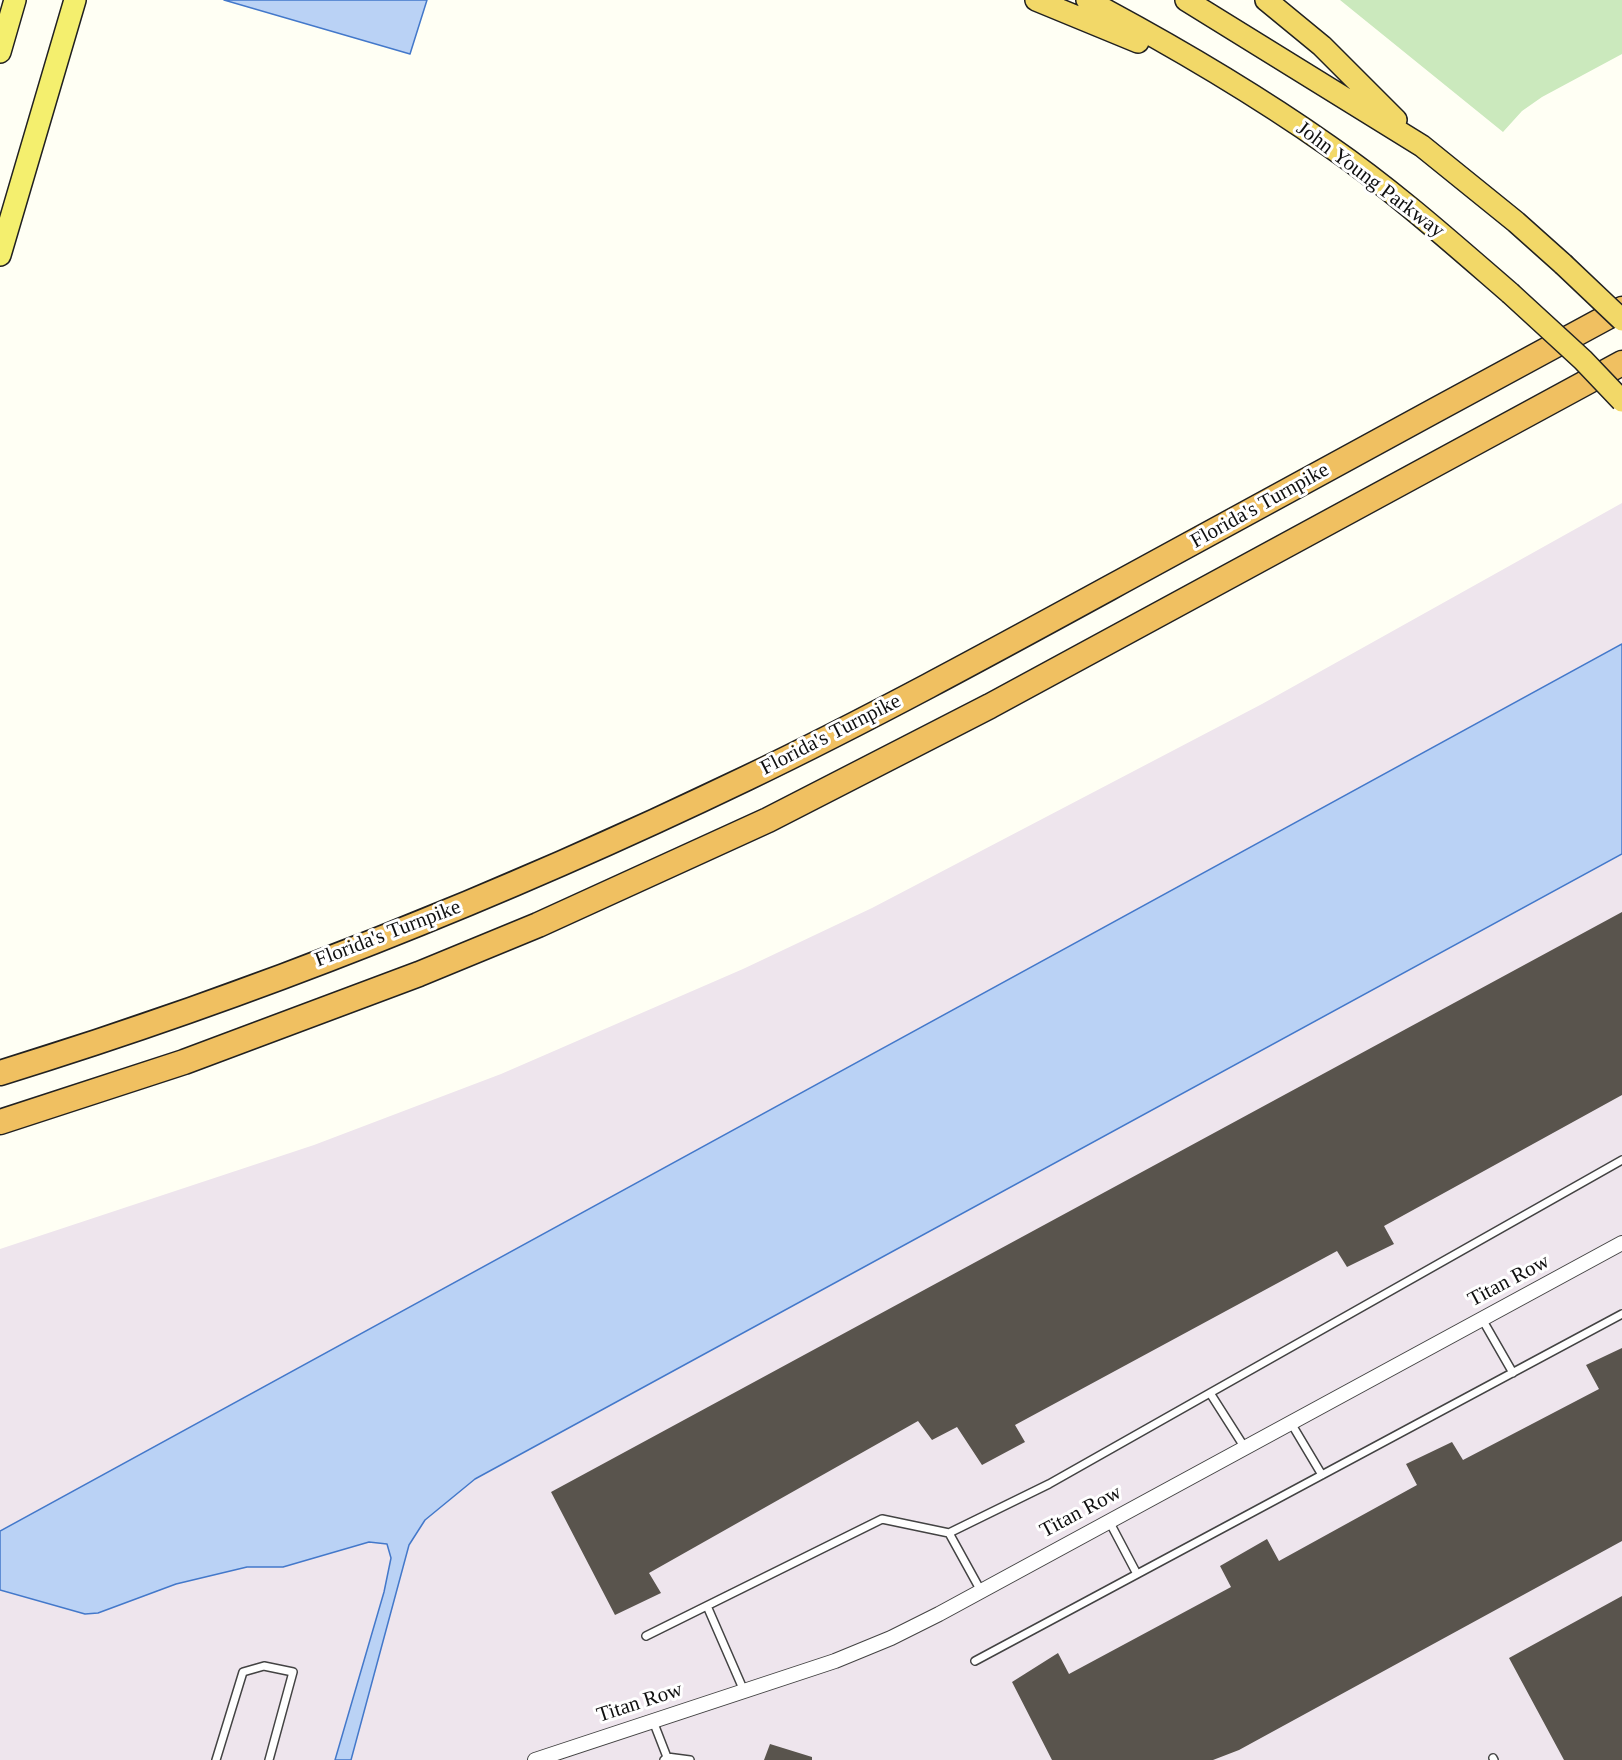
<!DOCTYPE html>
<style>
body{margin:0}
canvas{display:block;background:#fffff4}
</style>
<canvas width="1622" height="1760"></canvas>
<script>
const ctx = document.querySelector('canvas').getContext('2d');
ctx.lineJoin = 'round';
function fillPath(path, color) { ctx.fillStyle = color; ctx.fill(path, 'evenodd'); }
function stroke(path, color, width, dash) { ctx.strokeStyle = color; ctx.lineWidth = width; ctx.lineCap = dash ? 'butt' : 'round'; ctx.setLineDash(dash || []); ctx.stroke(path); }
function label(font, color, halo, rows, align = 'center') {
  ctx.font = font + ' "Times New Roman",serif'; ctx.lineWidth = 6; ctx.setLineDash([]); ctx.textBaseline = 'middle'; ctx.strokeStyle = halo; ctx.fillStyle = color; for (const [text, x, y, turn = 0] of rows) {
    ctx.save(); ctx.translate(x, y); ctx.rotate((+turn || 0) * Math.PI / 180); ctx.textAlign = isNaN(turn) ? turn : align; if (halo) ctx.strokeText(text, 0, 0); ctx.fillText(text, 0, 0); ctx.restore();
  }
}
fillPath(new Path2D(`
 M 1622,503 L 1622,1760 L 0,1760 L 0,1249 L 314,1145 L 501,1074 L 743,969 L 872,908 L 1262,704 Z`), '#eee5ed');
fillPath(new Path2D(`
 M 1340,0 L 1622,0 L 1622,54 L 1542,97 L 1522,111 L 1503,132 Z`), '#cbe9bd');
const water = new Path2D(`
 M 224,0 L 427,0 L 410,54 Z
 M 1622,644 L 1622,854 L 475,1479 L 425,1520 L 409,1545 L 351,1760 L 335,1760 L 384,1592 L 391,1558 L 387,1544 L 369,1542 L 283,1567 L 247,1567 L 176,1584 L 98,1613 L 85,1614 L 0,1590 L 0,1531 Z`);
fillPath(water, '#bad2f5');
stroke(water, '#4378ca', 1.5);
fillPath(new Path2D(`
 M 1622,912 L 1622,1095 L 1384,1226 L 1394,1244 L 1347,1267 L 1337,1251 L 1015,1425 L 1025,1442 L 982,1465 L 957,1427 L 932,1440 L 918,1421 L 649,1573 L 661,1593 L 615,1615 L 551,1492 Z
 M 1622,1348 L 1622,1541 L 1239,1750 L 1213,1760 L 1052,1760 L 1012,1682 L 1058,1653 L 1069,1674 L 1231,1587 L 1220,1566 L 1267,1539 L 1279,1561 L 1417,1485 L 1406,1464 L 1452,1442 L 1463,1460 L 1599,1389 L 1586,1365 Z
 M 1622,1596 L 1622,1760 L 1564,1760 L 1509,1658 Z
 M 770,1744 L 812,1757 L 812,1760 L 764,1760 Z`), '#59544d');
const service = new Path2D(`
 M 1482,1319 L 1513,1373
 M 1210,1393 L 1245,1448
 M 1291,1423 L 1322,1475
 M 1109,1521 L 1137,1574
 M 981,1591 L 949,1533 L 1049,1484 L 1622,1160
 M 707,1606 L 744,1691
 M 646,1636 L 882,1519 L 949,1533
 M 975,1661 L 1622,1314
 M 653,1721 L 667,1757 L 664,1760
 M 667,1757 L 690,1760
 M 1493,1758 L 1494,1760
 M 216,1760 L 243,1672 L 264,1666 L 293,1672 L 269,1760`);
const minor = new Path2D(`
 M 535,1760 L 835,1661 L 891,1638 L 939,1614 L 1622,1243`);
const primary = new Path2D(`
 M 0,52 L 15,0
 M 0,255 L 75,0`);
const trunk = new Path2D(`
 M 1036,0 L 1138,42
 M 1087,0 C 1170,44 1252,92 1329,146 C 1393,190 1451,242 1510,293
 M 1186,0 L 1422,146 L 1516,222 L 1563,264
 M 1266,0 L 1322,46 L 1396,120`);
const motorway = new Path2D(`
 M 0,1073 C 256,994 506,894 747,778 C 882,713 1014,640 1146,568 C 1305,481 1463,395 1622,309
 M 0,1122 L 184,1062 L 419,974 L 538,925 L 768,820 L 990,706 L 1622,363`);
stroke(service, '#434343', 10);
stroke(minor, '#434343', 16);
stroke(primary, '#212121', 24);
stroke(trunk, '#212121', 24);
stroke(motorway, '#212121', 27);
stroke(service, '#fff', 7);
stroke(minor, '#fff', 14);
stroke(primary, '#f4ef6e', 21);
stroke(trunk, '#f2d868', 21);
stroke(motorway, '#f0c061', 24);
const trunkBridge = new Path2D(`
 M 1563,264 L 1622,320
 M 1510,293 L 1583,360 L 1622,401`);
stroke(trunkBridge, '#212121', 24, []);
stroke(trunkBridge, '#f2d868', 21);
label('21px', '#101010', '#fff', [
 ["John Young Parkway",1370,180,37],
 ["Florida's Turnpike",1260,506,-29],
 ["Florida's Turnpike",831,735,-27],
 ["Florida's Turnpike",388,934,-21],
 ["Titan Row",1509,1281,-28],
 ["Titan Row",1081,1512,-28],
 ["Titan Row",640,1703,-18]
]);
</script>
